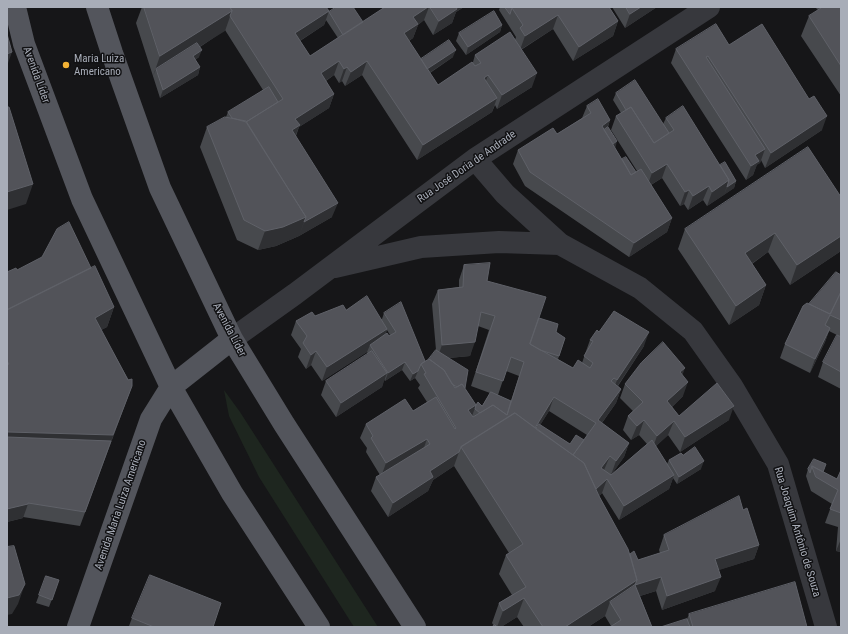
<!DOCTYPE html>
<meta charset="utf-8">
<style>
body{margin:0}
#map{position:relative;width:848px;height:634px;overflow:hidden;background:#161618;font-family:"Roboto Condensed",sans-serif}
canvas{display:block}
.frame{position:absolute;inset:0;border:8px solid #a8adb8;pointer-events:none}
</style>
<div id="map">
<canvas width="848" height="634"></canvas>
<div class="frame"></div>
</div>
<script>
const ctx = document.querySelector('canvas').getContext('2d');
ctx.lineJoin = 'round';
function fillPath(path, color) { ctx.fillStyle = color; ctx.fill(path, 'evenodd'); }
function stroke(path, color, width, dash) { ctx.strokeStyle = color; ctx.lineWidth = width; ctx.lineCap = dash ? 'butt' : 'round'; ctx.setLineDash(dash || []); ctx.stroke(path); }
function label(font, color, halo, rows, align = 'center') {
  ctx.font = font + ' "Roboto Condensed",sans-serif'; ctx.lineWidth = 3; ctx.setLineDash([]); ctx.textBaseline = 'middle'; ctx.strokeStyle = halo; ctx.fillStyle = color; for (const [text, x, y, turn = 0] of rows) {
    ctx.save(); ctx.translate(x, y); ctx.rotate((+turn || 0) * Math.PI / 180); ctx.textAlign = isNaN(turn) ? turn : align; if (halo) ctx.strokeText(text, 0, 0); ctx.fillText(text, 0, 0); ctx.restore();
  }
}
fillPath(new Path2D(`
 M 224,390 L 240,412 L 378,627 L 354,627 L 259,477 L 229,416 Z`), '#1e261f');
stroke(new Path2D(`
 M 475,159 L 505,194 L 560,244 L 640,288 L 693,331 L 732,386 L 778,464 L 826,627
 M 335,267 L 421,247 L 499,242 L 560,244
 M 232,339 L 295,294 L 475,159 L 709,7`), '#37383d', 22);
stroke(new Path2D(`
 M 15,7 L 24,44 L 82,199 L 171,387 L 232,493 L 319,627
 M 97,7 L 112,53 L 160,188 L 232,339 L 284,424 L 415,627
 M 78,627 L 151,419 L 171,387 L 232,339`), '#53555c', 22);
fillPath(new Path2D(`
 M 142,7 L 326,7 L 329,11 L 363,22 L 385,7 L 464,7 L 456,12 L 452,23 L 433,35 L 424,20 L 418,25 L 413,38 L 409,41 L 421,59 L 453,57 L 430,73 L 438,85 L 473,62 L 475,55 L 515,40 L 516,37 L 499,10 L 500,7 L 609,7 L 618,21 L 613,36 L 573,61 L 553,29 L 521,50 L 532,87 L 497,109 L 495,105 L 492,112 L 417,160 L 362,75 L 345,86 L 342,81 L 339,83 L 334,75 L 326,81 L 334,94 L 329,108 L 299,127 L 296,136 L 332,217 L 299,236 L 276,246 L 258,250 L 237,240 L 200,147 L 207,127 L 226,117 L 228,112 L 263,90 L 225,30 L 200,47 L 199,57 L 195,60 L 200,67 L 198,75 L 160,98 L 136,23 ZM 326,20 L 338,38 L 310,56 L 300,41 L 324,25 Z
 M 612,7 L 657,7 L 625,28 Z
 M 815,7 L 841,7 L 841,96 L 801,36 L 809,16 L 818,10 Z
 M 502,25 L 500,32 L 466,55 L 456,41 L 459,33 Z
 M 729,45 L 822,130 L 765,168 L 761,160 L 760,163 L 757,164 L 753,175 L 746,180 L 671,63 L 676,49 Z
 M 616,93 L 663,124 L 666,118 L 720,165 L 736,181 L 734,188 L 707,206 L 703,200 L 688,210 L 684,204 L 680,206 L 662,178 L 651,185 L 672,218 L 667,232 L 629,257 L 525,186 L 513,164 L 518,150 L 557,134 L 582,118 L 587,106 L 610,120 L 608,127 L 615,148 L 622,159 L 636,172 L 637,171 L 611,130 L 616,116 L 621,113 L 613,100 Z
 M 841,197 L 841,251 L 790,285 L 768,252 L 752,264 L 766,285 L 759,305 L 729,325 L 678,249 L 685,229 Z
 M 464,265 L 539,318 L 556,332 L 565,338 L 558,359 L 573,368 L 582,363 L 585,354 L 590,340 L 599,332 L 644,346 L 618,386 L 621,389 L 616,403 L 602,423 L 629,443 L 624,457 L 611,475 L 604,470 L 611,475 L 647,444 L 639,435 L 631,440 L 623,430 L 628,416 L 633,411 L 620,398 L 625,384 L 682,375 L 683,396 L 672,407 L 679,416 L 729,420 L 680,452 L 668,435 L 656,446 L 667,464 L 669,460 L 683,455 L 701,469 L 677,484 L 673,478 L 669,489 L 619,520 L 602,493 L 599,496 L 630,554 L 638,560 L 660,553 L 659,550 L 664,535 L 743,510 L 759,545 L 754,559 L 718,570 L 715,591 L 662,610 L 656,591 L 640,596 L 652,627 L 611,626 L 605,616 L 588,627 L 524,627 L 517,617 L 501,627 L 492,627 L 494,626 L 492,623 L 499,603 L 512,595 L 499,574 L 506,555 L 509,553 L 454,466 L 433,480 L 428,491 L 388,517 L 371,491 L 376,477 L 380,475 L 366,452 L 367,448 L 360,438 L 366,424 L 413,411 L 427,402 L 418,388 L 420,385 L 415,378 L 410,381 L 402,370 L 385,381 L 384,379 L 382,387 L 336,417 L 321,395 L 326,381 L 368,354 L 367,352 L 322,381 L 311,365 L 306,369 L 298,357 L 301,349 L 291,335 L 296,321 L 315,316 L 346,310 L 382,319 L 384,313 L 425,361 L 429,359 L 436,350 L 432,304 L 438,290 L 459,287 L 459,280 ZM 478,326 L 489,330 L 471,386 L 490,393 L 482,406 L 476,405 L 465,388 L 449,358 L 470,356 ZM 387,330 L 390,335 L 389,336 L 385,335 ZM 506,371 L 519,376 L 511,401 L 498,395 ZM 549,411 L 587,435 L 584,440 L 570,444 L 540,425 Z
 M 91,268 L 114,307 L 107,327 L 101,330 L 132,386 L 80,526 L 23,517 L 23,518 L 7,522 L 7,272 L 17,270 Z
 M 841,275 L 841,337 L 829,331 L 825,342 L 810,373 L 780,358 L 785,344 L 809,304 Z
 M 841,337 L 841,389 L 818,377 L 823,362 Z
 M 814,459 L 823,472 L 837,479 L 841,470 L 841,552 L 836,551 L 838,527 L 825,523 L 832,504 L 811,491 L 806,476 L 808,469 Z
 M 46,576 L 59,580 L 49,607 L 36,603 Z
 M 689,614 L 807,627 L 661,627 L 687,619 Z
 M 132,618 L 213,627 L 132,627 L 129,626 Z`), '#47494d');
fillPath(new Path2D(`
 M 428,7 L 429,7 L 424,20 L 418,25 L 413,38 L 399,47 L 404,33 L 413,17 Z
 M 452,7 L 464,7 L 456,12 L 452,23 L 433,35 L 439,21 Z
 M 641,7 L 657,7 L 625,28 L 630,14 Z
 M 232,11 L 225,31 L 157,73 L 156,69 L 153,76 L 160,56 Z
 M 329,11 L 324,25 L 290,47 L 295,33 Z
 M 558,15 L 553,29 L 520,50 L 525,36 Z
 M 618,21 L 613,36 L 573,61 L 579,47 Z
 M 502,25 L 500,32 L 466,55 L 468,47 Z
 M 202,50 L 199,57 L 190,63 L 193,56 Z
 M 456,50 L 453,57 L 420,79 L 422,72 Z
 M 12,52 L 7,66 L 7,67 L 7,54 Z
 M 339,61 L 334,75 L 316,87 L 321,73 Z
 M 367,61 L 362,75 L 345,86 L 351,72 Z
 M 200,67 L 198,75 L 160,98 L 163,90 Z
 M 347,67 L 342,81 L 339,83 L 344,69 Z
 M 537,73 L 532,87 L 497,109 L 502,95 Z
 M 488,75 L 483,89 L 484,78 Z
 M 334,94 L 329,108 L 299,127 L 294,139 L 287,144 L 295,119 Z
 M 497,98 L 492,112 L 417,160 L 423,145 Z
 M 827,116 L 822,130 L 765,168 L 771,153 Z
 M 610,120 L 606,133 L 602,126 Z
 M 617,141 L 615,149 L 613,144 Z
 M 765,149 L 760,163 L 757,165 L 753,175 L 746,180 L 755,155 Z
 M 667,164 L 662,178 L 647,187 L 652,173 Z
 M 729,180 L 724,195 L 707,206 L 712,192 Z
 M 736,181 L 734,188 L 724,195 L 727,187 Z
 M 33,184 L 26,204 L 7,210 L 7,192 Z
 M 709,186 L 703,200 L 688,210 L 693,196 Z
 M 689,190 L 684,204 L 680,206 L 685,192 Z
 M 338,203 L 332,217 L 299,236 L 304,222 Z
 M 306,217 L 299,236 L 276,246 L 258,250 L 265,231 Z
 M 672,218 L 667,232 L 629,257 L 634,243 Z
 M 775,233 L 768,252 L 738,273 L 745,253 Z
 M 841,236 L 841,251 L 790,285 L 797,265 Z
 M 766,285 L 759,305 L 729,325 L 736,306 Z
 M 114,307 L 107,327 L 88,337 L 95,318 Z
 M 830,328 L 825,342 L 810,373 L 815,359 Z
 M 387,329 L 382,343 L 370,345 L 367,352 L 322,381 L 327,367 Z
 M 649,332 L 644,346 L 612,394 L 617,380 Z
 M 475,342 L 470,356 L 437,359 L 442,345 Z
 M 316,351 L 311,365 L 306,369 L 311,355 Z
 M 405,362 L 402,370 L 385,381 L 388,373 Z
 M 685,368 L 680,382 L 680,372 Z
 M 418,371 L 415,378 L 410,381 L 413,374 Z
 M 387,373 L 382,387 L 336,417 L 341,403 Z
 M 688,382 L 683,396 L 662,416 L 667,401 Z
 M 132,386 L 106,455 L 80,526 L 106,455 L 7,451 L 7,434 L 8,432 Z
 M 621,389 L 616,403 L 593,435 L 598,420 Z
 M 554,397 L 549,411 L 531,440 L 532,432 Z
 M 476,405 L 471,419 L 468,410 Z
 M 734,406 L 729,420 L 680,452 L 685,437 Z
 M 644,420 L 639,435 L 631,440 L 637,426 Z
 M 674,421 L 668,435 L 652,450 L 657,436 Z
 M 427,439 L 422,453 L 381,477 L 386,463 Z
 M 629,443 L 624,457 L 611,475 L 616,461 Z
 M 459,452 L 454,466 L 433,480 L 428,491 L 388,517 L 393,503 L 430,471 Z
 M 610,456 L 604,470 L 596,482 L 601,468 Z
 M 704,461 L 701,469 L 677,484 L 679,477 Z
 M 674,475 L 669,489 L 619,520 L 624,506 Z
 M 607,479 L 602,493 L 587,506 L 592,492 Z
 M 28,504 L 23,518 L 7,522 L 7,509 Z
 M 841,539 L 841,552 L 836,551 Z
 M 759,545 L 754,559 L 710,573 L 715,559 Z
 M 661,577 L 656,591 L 630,599 L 610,602 L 605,616 L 588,627 L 565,627 L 637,580 Z
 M 721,577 L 715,591 L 662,610 L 667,596 Z
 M 25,584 L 18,604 L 12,614 L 7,615 L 7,598 Z
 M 524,598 L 517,617 L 501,627 L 497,627 L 503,611 Z`), '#2f3033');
const building = new Path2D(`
 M 144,7 L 230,7 L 232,11 L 160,56 Z
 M 230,7 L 326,7 L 329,11 L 295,33 L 310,56 L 385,7 L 428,7 L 413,17 L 418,24 L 404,33 L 438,85 L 472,62 L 475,66 L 481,63 L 475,55 L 510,32 L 537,73 L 502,95 L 488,75 L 484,78 L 497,98 L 423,145 L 367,61 L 351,72 L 347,67 L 344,69 L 339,61 L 321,73 L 334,94 L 295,119 L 300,125 L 292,130 L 338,203 L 304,222 L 306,217 L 246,122 L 283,99 L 230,16 L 232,11 Z
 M 336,7 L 353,7 L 363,22 L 343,35 L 329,12 Z
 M 430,7 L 456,7 L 457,9 L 439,21 Z
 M 505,7 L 513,7 L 512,8 L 510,14 Z
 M 513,7 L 609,7 L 618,21 L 579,47 L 558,15 L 525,36 L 520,28 L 523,25 L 512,8 Z
 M 626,7 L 641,7 L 630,14 Z
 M 823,7 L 841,7 L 841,66 L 809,16 Z
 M 494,11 L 502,25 L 468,47 L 459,33 Z
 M 716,24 L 729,45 L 762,24 L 809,99 L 814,96 L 827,116 L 771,153 L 708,56 L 706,57 L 765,149 L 755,155 L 759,161 L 751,166 L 676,49 Z
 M 7,34 L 12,52 L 7,54 Z
 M 449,40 L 456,50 L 427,69 L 421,59 Z
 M 197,43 L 202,50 L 193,56 L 200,67 L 163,90 L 156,69 Z
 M 635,80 L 669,133 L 654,143 L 631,107 L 626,110 L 616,93 Z
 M 269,87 L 278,102 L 246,122 L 232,118 L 228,112 Z
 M 598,99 L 610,120 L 602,126 L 631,175 L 641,169 L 672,218 L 634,243 L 530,172 L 518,150 L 553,128 L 557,134 L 591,113 L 587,106 Z
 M 683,106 L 729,180 L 712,192 L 709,186 L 693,196 L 689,190 L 685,192 L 667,164 L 652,173 L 616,116 L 631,107 L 654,143 L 674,130 L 666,118 Z
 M 7,107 L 9,107 L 33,184 L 7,192 Z
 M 225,117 L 246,121 L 306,217 L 283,227 L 265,231 L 244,220 L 207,127 Z
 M 608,127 L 617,141 L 613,144 L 604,130 Z
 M 808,147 L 841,197 L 841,236 L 797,265 L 775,233 L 745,253 L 766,285 L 736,306 L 685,229 Z
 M 626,157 L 636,172 L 631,175 L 622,159 Z
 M 725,162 L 736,181 L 727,187 L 729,180 L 720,165 Z
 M 69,222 L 91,268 L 7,310 L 7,272 L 16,268 L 17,270 L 42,257 L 57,229 Z
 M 490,263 L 487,281 L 546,297 L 530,344 L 573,368 L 578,360 L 590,368 L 593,363 L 584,356 L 593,341 L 590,340 L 597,330 L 599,332 L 614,311 L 649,332 L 617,380 L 614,378 L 611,381 L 621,389 L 598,420 L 629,443 L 616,461 L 610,456 L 601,468 L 611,475 L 652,440 L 674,475 L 624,506 L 607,479 L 596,489 L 584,463 L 573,455 L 596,423 L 554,397 L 535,428 L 515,413 L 461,447 L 459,452 L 430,471 L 433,477 L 393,503 L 376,477 L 430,444 L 427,439 L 386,463 L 371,438 L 373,436 L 366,424 L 405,399 L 413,411 L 436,397 L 455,429 L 456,428 L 424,374 L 426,373 L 421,364 L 429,359 L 444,370 L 455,388 L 462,384 L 476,405 L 468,410 L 473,417 L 493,405 L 507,415 L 524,362 L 511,357 L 503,381 L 476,372 L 495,316 L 481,312 L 475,342 L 442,345 L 438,290 L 463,287 L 464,265 Z
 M 95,266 L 114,307 L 95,318 L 128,380 L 132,379 L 132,386 L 113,435 L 8,432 L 7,429 L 7,365 L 9,364 L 7,361 L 7,310 Z
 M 836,272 L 841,275 L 841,292 L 830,314 L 809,304 Z
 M 841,292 L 841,320 L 830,315 L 825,325 L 830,328 L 815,359 L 785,344 L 803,306 L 807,303 L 830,314 Z
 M 367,296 L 387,329 L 327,367 L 316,351 L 311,355 L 303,343 L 307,336 L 296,321 L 312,312 L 315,316 L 343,305 L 346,310 Z
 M 401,302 L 425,361 L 421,364 L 418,371 L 413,374 L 405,362 L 388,373 L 370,345 L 387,333 L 389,336 L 396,332 L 384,313 Z
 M 539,318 L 558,324 L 556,332 L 565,338 L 559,356 L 540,350 L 530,344 Z
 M 837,335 L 841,337 L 841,372 L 823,362 Z
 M 663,342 L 685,368 L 680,372 L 688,382 L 667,401 L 679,416 L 717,383 L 734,406 L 685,437 L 674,421 L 657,436 L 644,420 L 637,426 L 628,416 L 643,402 L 625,384 L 641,363 Z
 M 436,350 L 468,370 L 465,388 L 462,384 L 457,387 L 452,384 L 444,370 L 429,359 Z
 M 372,351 L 387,373 L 341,403 L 326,381 Z
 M 491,392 L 511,401 L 507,415 L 493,405 L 480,413 L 475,409 L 476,405 L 478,402 L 482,406 Z
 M 515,413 L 584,463 L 599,496 L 628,549 L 637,580 L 565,627 L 543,627 L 524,598 L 503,611 L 499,603 L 526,587 L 506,555 L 523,544 L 461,447 Z
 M 539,424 L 570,444 L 576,435 L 584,440 L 573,455 L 536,429 Z
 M 7,437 L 111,441 L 85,512 L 28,503 L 28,504 L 7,509 Z
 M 695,447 L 704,461 L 679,477 L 669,460 L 681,453 L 683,455 Z
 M 814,459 L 826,464 L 823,472 L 812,466 L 810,473 L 808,469 Z
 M 812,466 L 837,479 L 841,470 L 841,513 L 830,509 L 838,490 L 816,477 Z
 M 739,496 L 743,510 L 747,508 L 759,545 L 715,559 L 721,577 L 667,596 L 661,577 L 635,585 L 637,580 L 630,554 L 634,551 L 638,560 L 669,550 L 664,535 Z
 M 14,546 L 25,584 L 19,595 L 7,598 L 7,547 Z
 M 150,575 L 221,603 L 213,627 L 154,627 L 132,618 Z
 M 46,576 L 59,580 L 52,600 L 39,595 Z
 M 795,582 L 807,627 L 693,627 L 689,614 Z
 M 635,585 L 652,627 L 610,627 L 621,620 L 610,602 Z
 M 687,619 L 690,627 L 661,627 Z
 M 495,625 L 497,627 L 492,627 Z`);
fillPath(building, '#525359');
stroke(building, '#5f6168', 1);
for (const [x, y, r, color] of [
 [66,65,4,"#f2b134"]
]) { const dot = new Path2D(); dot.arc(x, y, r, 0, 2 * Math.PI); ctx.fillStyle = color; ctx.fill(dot); stroke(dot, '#111113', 1.5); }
label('11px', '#a8adb8', '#111113', [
 ["Maria Luiza",74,59],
 ["Americano",74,72]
], 'left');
label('11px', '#a8adb8', '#111113', [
 ["Avenida Líder",36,75,70],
 ["Rua José Doria de Andrade",467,167,-35],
 ["Avenida Líder",229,330,62],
 ["Avenida Maria Luiza Americano",121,505,-71],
 ["Rua Joaquim Antônio de Souza",797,532,73]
]);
</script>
